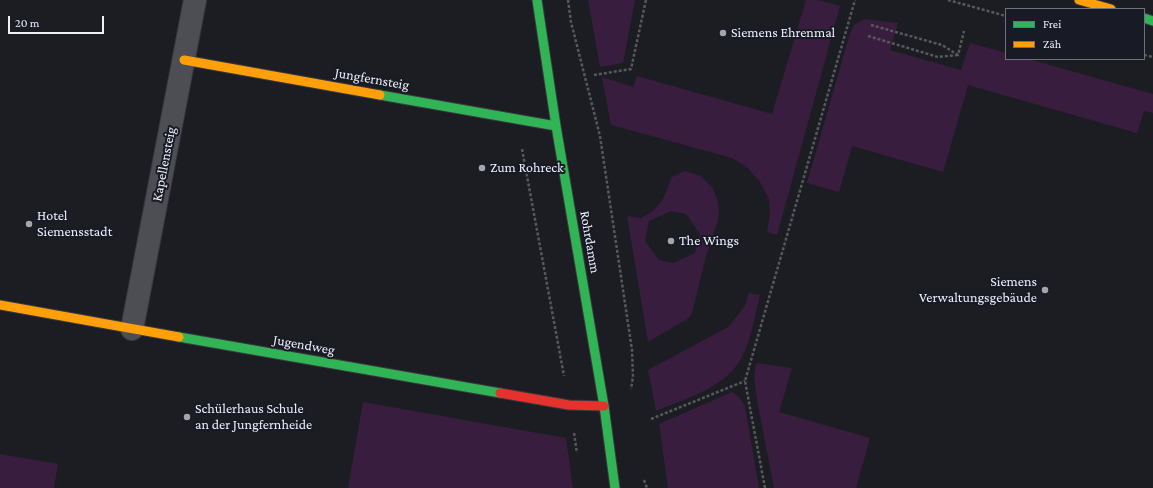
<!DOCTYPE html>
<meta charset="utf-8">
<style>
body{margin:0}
#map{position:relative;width:1153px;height:488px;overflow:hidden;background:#1c1d22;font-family:"Crimson Pro",serif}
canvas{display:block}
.legend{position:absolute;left:1005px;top:8px;width:140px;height:52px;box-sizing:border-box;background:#181b26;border:1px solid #6e707a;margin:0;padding:5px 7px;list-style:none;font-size:12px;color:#eef0f8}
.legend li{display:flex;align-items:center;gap:8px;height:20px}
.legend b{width:20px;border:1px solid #6e707a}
.scale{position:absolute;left:8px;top:16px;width:96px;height:18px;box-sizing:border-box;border:2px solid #eef0f8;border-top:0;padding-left:5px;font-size:12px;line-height:14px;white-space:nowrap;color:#eef0f8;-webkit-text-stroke:3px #181b26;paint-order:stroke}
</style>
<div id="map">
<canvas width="1153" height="488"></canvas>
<ul class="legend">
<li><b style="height:5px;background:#30b455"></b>Frei</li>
<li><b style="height:5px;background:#ff9f0a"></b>Zäh</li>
</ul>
<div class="scale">20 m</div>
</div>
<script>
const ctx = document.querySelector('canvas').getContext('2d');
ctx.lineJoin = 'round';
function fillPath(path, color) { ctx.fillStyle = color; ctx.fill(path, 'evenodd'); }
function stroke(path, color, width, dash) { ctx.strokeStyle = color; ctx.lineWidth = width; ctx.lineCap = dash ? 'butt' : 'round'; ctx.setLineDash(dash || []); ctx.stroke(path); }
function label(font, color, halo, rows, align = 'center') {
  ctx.font = font + ' "Crimson Pro",serif'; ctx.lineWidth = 4; ctx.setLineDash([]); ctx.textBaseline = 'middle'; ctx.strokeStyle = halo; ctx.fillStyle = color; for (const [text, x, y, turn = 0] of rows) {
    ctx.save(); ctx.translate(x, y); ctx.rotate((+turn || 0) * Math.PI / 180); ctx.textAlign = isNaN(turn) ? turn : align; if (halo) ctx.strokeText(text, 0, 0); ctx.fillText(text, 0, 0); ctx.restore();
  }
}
fillPath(new Path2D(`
 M 588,0 L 635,0 L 623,63 L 600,67 Z
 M 806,0 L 818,0 L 840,6 L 777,235 L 767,232 L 770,215 L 769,199 L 760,182 L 747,167 L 732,158 L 611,125 L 602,77 L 633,87 L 637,76 L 772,114 Z
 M 864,19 L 898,23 L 890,50 L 961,70 L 970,43 L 1006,53 L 1006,59 L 1028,59 L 1153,94 L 1153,113 L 1144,111 L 1137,133 L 968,85 L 943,172 L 852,146 L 839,192 L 807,183 L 850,33 L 855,24 Z
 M 685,171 L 701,176 L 713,189 L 718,202 L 719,211 L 718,220 L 706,256 L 692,313 L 689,318 L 648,342 L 627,216 L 641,218 L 653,211 L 663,199 L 672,177 ZM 671,211 L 686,214 L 700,234 L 695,253 L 673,263 L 659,260 L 645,241 L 649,221 Z
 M 749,293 L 760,295 C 755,314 750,346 739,362 C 722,389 684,399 656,411 L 648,370 L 728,327 L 745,306 Z
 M 756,363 L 792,368 L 779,412 L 870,438 L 856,488 L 774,488 L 757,400 L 754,377 Z
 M 732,392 L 739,397 L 745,406 L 759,488 L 668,488 L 659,424 Z
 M 363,402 L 566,438 L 573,488 L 348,488 Z
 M 0,454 L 58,464 L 54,488 L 0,488 Z`), '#391d3e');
const street = new Path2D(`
 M 132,329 L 195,0`);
const fast = new Path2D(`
 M 537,0 L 556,126 L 604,406 L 615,488
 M 1144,18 L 1153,21
 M 380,95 L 556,126
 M 179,337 L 500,393`);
const slow = new Path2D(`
 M 1079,0 L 1111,9
 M 184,60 L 380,95
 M 0,305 L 179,337`);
const jam = new Path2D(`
 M 500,393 L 569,405 L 604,406`);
stroke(street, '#39393e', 24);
stroke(fast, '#39393e', 11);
stroke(slow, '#39393e', 11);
stroke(jam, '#39393e', 11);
stroke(new Path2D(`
 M 568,0 L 571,22 L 600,136 L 632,350 L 633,377 L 631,389
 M 948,0 L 1006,16
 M 871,25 L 942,45 L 958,55 L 964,31
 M 868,36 L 938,57 L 957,55
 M 1144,55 L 1153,57
 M 594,75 L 631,69 L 646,0
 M 522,149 L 564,376
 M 651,419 L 745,381
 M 574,433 L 577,453
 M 644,480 L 647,488
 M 765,488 L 745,381 L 855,0`), '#57585c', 2.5, [3, 2]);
stroke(street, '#4d4e54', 22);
stroke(fast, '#30b455', 9);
stroke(slow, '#ff9f0a', 9);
stroke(jam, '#e5322d', 9);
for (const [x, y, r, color] of [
 [723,33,4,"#a4a6ad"],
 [482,168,4,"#a4a6ad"],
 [29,224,4,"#a4a6ad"],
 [671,241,4,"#a4a6ad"],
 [1045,290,4,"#a4a6ad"],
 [187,417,4,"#a4a6ad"]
]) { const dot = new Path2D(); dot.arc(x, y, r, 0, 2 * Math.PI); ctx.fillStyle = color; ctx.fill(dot); stroke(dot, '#181b26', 1.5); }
label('14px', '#eef0f8', '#181b26', [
 ["Siemens Ehrenmal",731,33],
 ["Zum Rohreck",490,168],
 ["Hotel",37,216],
 ["Siemensstadt",37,232],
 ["The Wings",679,241],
 ["Siemens",1037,282,"right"],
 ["Verwaltungsgebäude",1037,298,"right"],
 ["Schülerhaus Schule",195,409],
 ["an der Jungfernheide",195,425]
], 'left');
label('14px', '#eef0f8', '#181b26', [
 ["Jungfernsteig",372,79,10],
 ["Kapellensteig",164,164,-79],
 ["Rohrdamm",590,242,80],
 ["Jugendweg",304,345,10]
]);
</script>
